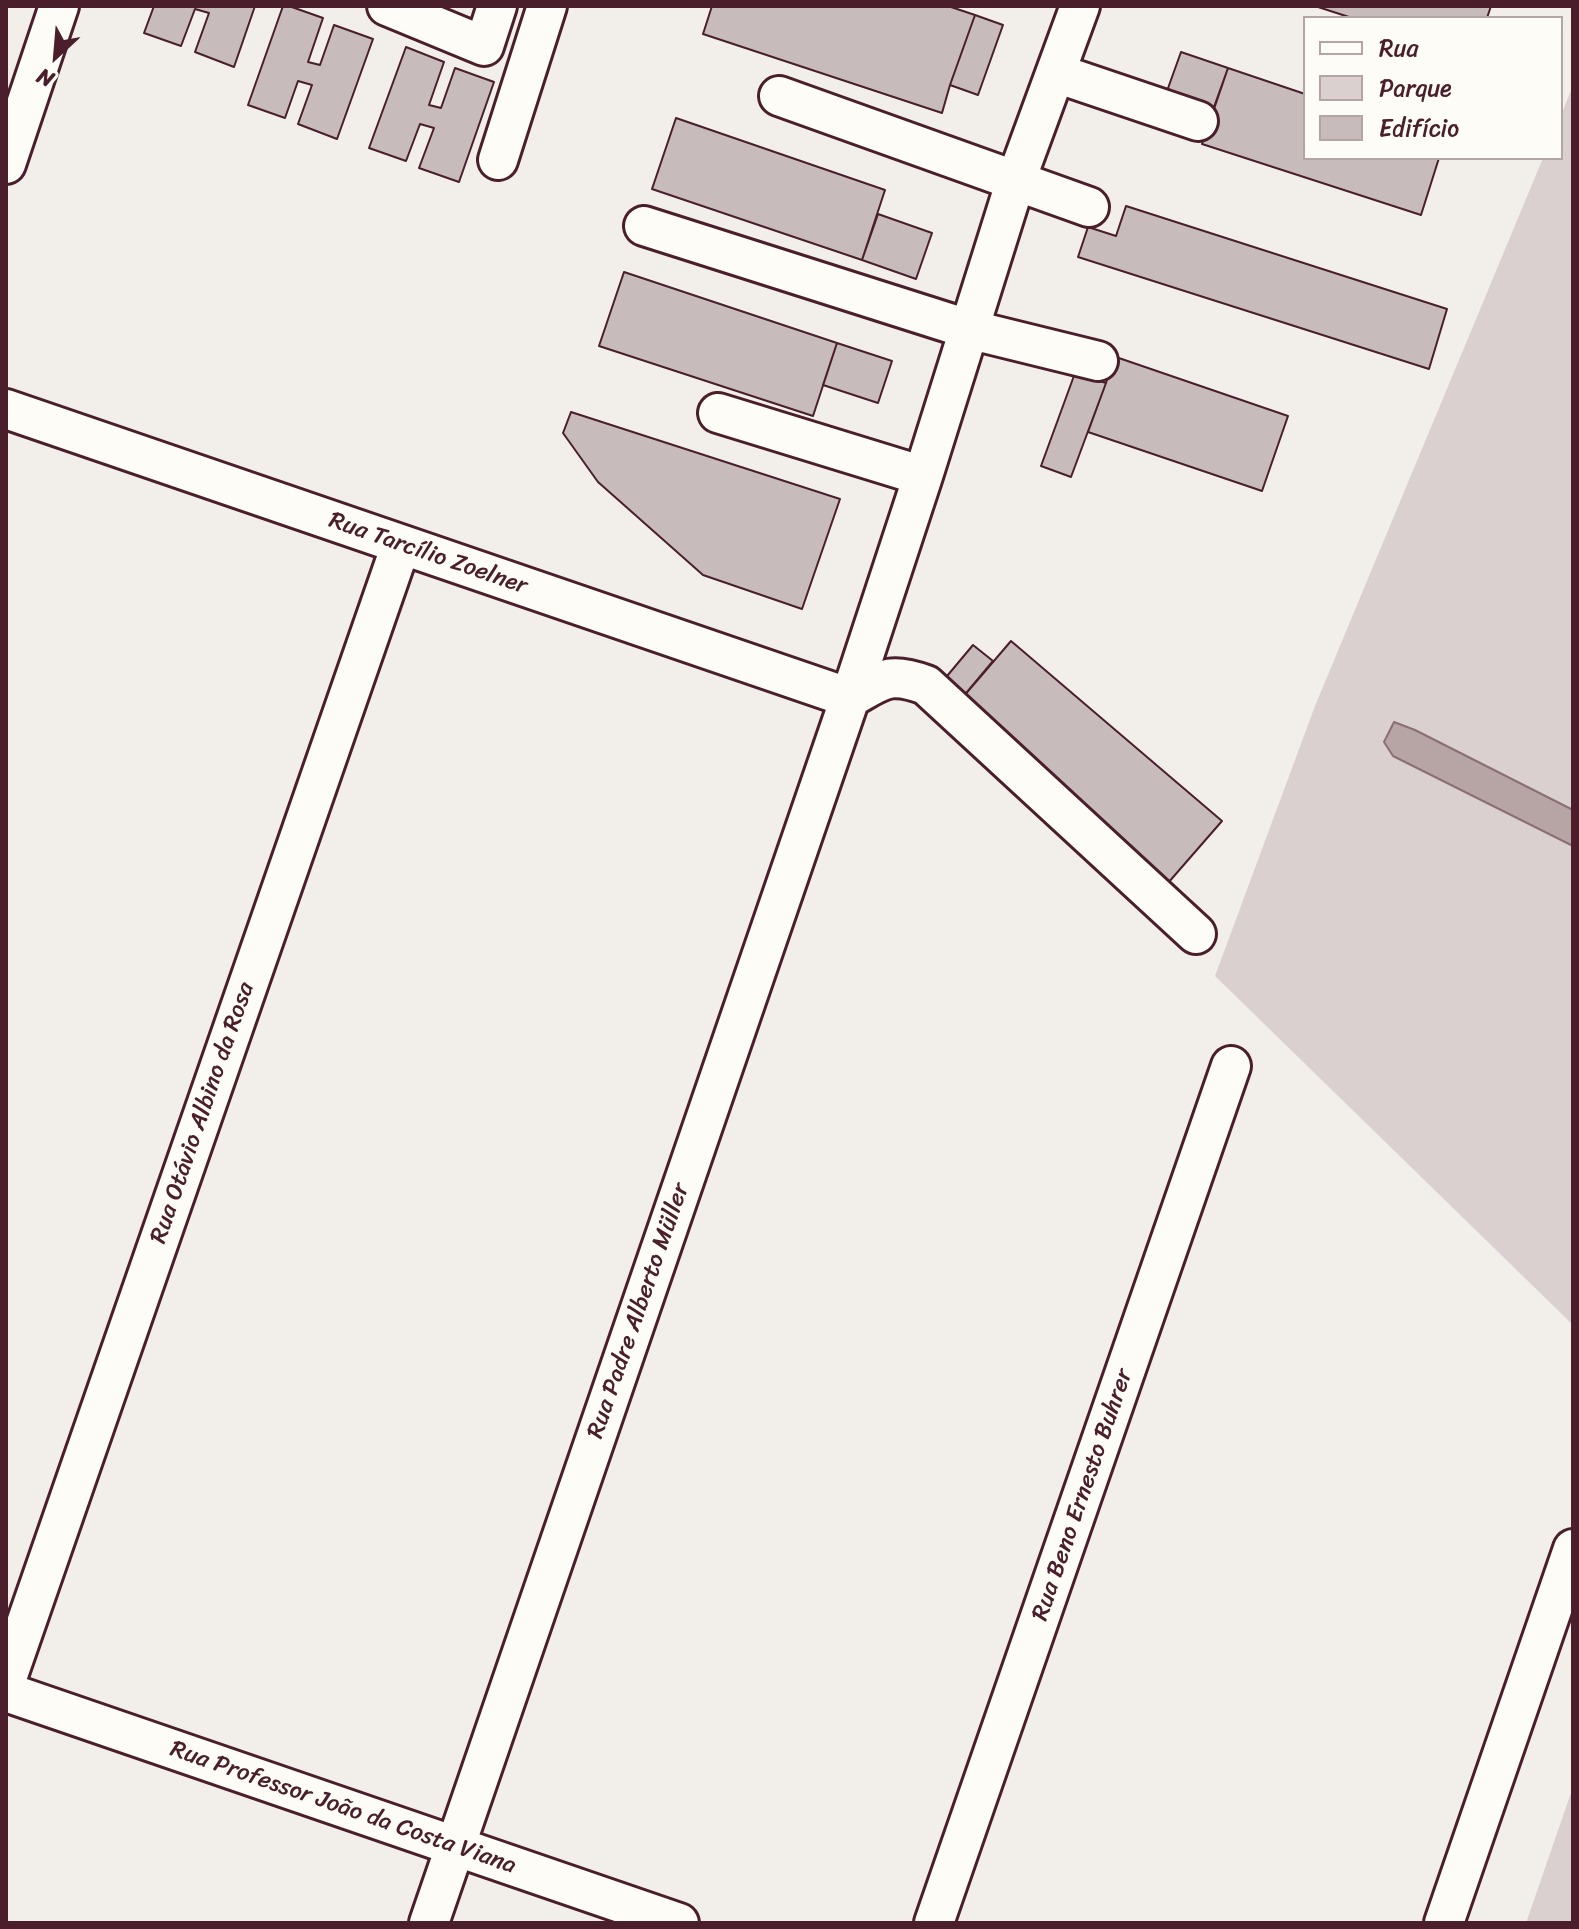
<!DOCTYPE html>
<meta charset="utf-8">
<style>
body{margin:0}
#map{position:relative;width:1579px;height:1929px;overflow:hidden;background:#f2efeb;font-family:Sriracha,sans-serif}
canvas{display:block}
.frame{position:absolute;inset:0;border:8px solid #4a1f2b;pointer-events:none}
.legend{position:absolute;left:1303px;top:16px;width:260px;height:144px;box-sizing:border-box;background:#fdfcf7;border:2px solid #b5a4a5;margin:0;padding:10px 14px;list-style:none;font-size:24px;color:#4a1f2b}
.legend li{display:flex;align-items:center;gap:16px;height:40px}
.legend b{width:40px;border:2px solid #b5a4a5}
.north{position:absolute;left:16px;top:16px;width:80px;height:80px;-webkit-text-stroke:6px #fdfcf7;paint-order:stroke;rotate:206deg;font-size:22px;font-weight:700;line-height:32px;text-align:center;color:#4a1f2b}
.north::after{content:'';display:block;margin:auto;width:28px;height:36px;background:#4a1f2b;clip-path:polygon(50% 0,100% 100%,50% 72%,0 100%)}
</style>
<div id="map">
<canvas width="1579" height="1929"></canvas>
<div class="frame"></div>
<ul class="legend">
<li><b style="height:10px;background:#fdfcf7"></b>Rua</li>
<li><b style="height:22px;background:#d9d0cf"></b>Parque</li>
<li><b style="height:22px;background:#c8bbbb"></b>Edifício</li>
</ul>
<div class="north">N</div>
</div>
<script>
const ctx = document.querySelector('canvas').getContext('2d');
ctx.lineJoin = 'round';
function fillPath(path, color) { ctx.fillStyle = color; ctx.fill(path, 'evenodd'); }
function stroke(path, color, width, dash) { ctx.strokeStyle = color; ctx.lineWidth = width; ctx.lineCap = dash ? 'butt' : 'round'; ctx.setLineDash(dash || []); ctx.stroke(path); }
function label(font, color, halo, rows, align = 'center') {
  ctx.font = font + ' Sriracha,sans-serif'; ctx.lineWidth = 6; ctx.setLineDash([]); ctx.textBaseline = 'middle'; ctx.strokeStyle = halo; ctx.fillStyle = color; for (const [text, x, y, turn = 0] of rows) {
    ctx.save(); ctx.translate(x, y); ctx.rotate((+turn || 0) * Math.PI / 180); ctx.textAlign = isNaN(turn) ? turn : align; if (halo) ctx.strokeText(text, 0, 0); ctx.fillText(text, 0, 0); ctx.restore();
  }
}
fillPath(new Path2D(`
 M 1573,86 L 1573,1325 L 1215,976 L 1315,706 L 1543,158 L 1561,158 L 1561,115 Z
 M 1573,1787 L 1573,1923 L 1526,1923 Z`), '#d9d0cf');
const water = new Path2D(`
 M 1394,722 L 1415,730 L 1573,810 L 1573,846 L 1393,756 L 1384,742 Z`);
fillPath(water, '#b7a5a6');
stroke(water, '#8b6f75', 2);
const building = new Path2D(`
 M 154,6 L 255,6 L 234,67 L 195,52 L 209,13 L 195,9 L 181,46 L 144,33 Z
 M 283,6 L 289,6 L 323,18 L 308,62 L 320,65 L 334,25 L 373,39 L 337,139 L 298,124 L 312,85 L 298,81 L 285,118 L 248,105 Z
 M 712,6 L 948,6 L 975,15 L 950,85 L 942,113 L 703,34 Z
 M 1315,6 L 1491,6 L 1487,18 L 1352,18 Z
 M 975,15 L 1003,25 L 978,95 L 950,85 Z
 M 406,47 L 444,62 L 429,105 L 441,108 L 455,68 L 494,82 L 459,182 L 419,168 L 434,128 L 420,124 L 406,161 L 369,148 Z
 M 1181,52 L 1228,68 L 1214,107 L 1167,91 Z
 M 1228,68 L 1305,94 L 1305,158 L 1439,158 L 1421,215 L 1202,144 Z
 M 676,118 L 885,190 L 862,260 L 652,189 Z
 M 1126,206 L 1447,309 L 1429,369 L 1078,257 L 1088,227 L 1116,236 Z
 M 878,214 L 932,233 L 916,279 L 862,260 Z
 M 624,272 L 837,343 L 813,416 L 599,346 Z
 M 837,343 L 892,361 L 878,403 L 823,385 Z
 M 1113,356 L 1288,416 L 1262,491 L 1088,432 L 1106,383 Z
 M 1075,373 L 1106,383 L 1071,477 L 1041,466 Z
 M 571,412 L 840,499 L 802,609 L 703,575 L 598,482 L 563,433 Z
 M 1011,641 L 1222,821 L 1168,883 L 957,704 Z
 M 973,645 L 993,661 L 957,704 L 937,688 Z`);
fillPath(building, '#c8bbbb');
stroke(building, '#4a1f2b', 2);
const minor = new Path2D(`
 M 387,6 L 484,46 L 497,6
 M 1056,73 L 1198,121
 M 779,96 L 1089,207
 M 498,160 L 547,6
 M 6,164 L 59,6
 M 644,226 L 968,329 L 1098,361
 M 6,409 L 850,698
 M 718,413 L 923,476
 M 850,698 C 882,680 888,671 926,685 L 1196,934
 M 6,1681 L 401,545
 M 6,1692 L 679,1923
 M 429,1923 L 850,698 L 923,476 L 1016,180 L 1080,6
 M 934,1923 L 1231,1066
 M 1444,1923 L 1573,1549`);
stroke(minor, '#4a1f2b', 44);
stroke(minor, '#fdfcf7', 38);
label('24px', '#4a1f2b', '#fdfcf7', [
 ["Rua Tarcílio Zoelner",428,554,19],
 ["Rua Otávio Albino da Rosa",203,1113,-71],
 ["Rua Padre Alberto Müller",639,1311,-71],
 ["Rua Beno Ernesto Buhrer",1083,1495,-71],
 ["Rua Professor João da Costa Viana",343,1808,19]
]);
</script>
